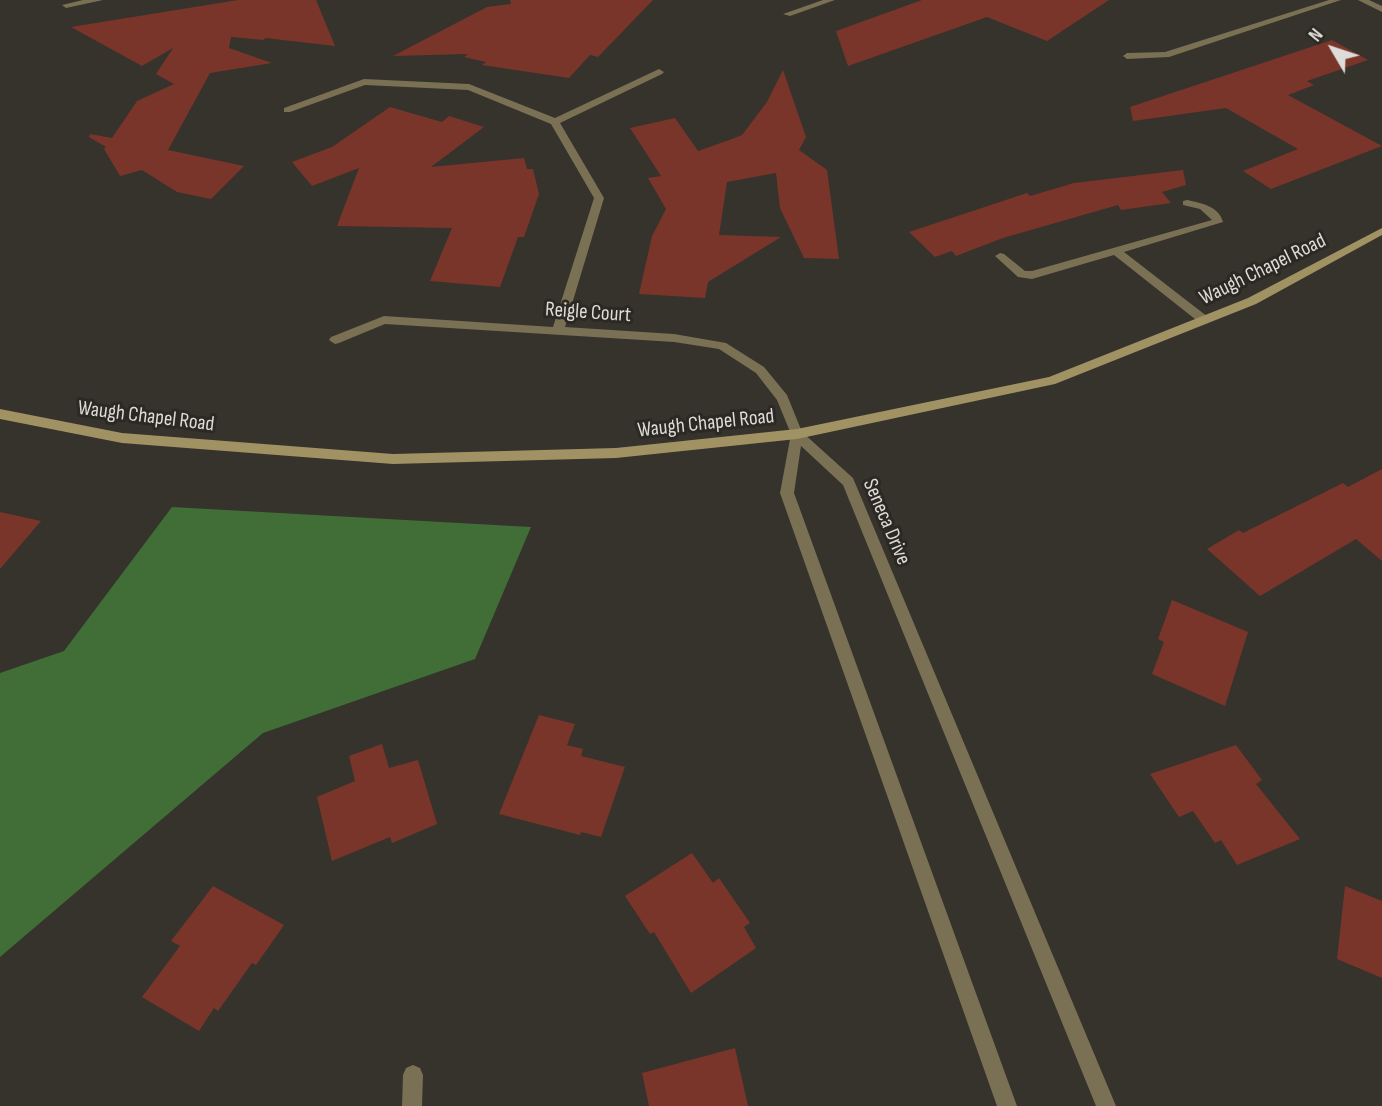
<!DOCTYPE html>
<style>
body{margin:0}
#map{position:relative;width:1382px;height:1106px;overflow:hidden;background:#36322c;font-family:"Sofia Sans Condensed",sans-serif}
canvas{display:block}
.north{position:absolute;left:1298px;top:14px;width:70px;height:70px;-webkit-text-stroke:5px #2c2823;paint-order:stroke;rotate:309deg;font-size:19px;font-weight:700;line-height:28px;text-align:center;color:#dedcd8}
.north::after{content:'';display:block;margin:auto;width:24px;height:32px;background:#dedcd8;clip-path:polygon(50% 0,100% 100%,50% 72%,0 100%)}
</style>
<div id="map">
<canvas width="1382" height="1106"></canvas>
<div class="north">N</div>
</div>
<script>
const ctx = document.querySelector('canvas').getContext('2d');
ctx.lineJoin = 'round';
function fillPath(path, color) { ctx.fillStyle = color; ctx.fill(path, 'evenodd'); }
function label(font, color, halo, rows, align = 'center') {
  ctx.font = font + ' "Sofia Sans Condensed",sans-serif'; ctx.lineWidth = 6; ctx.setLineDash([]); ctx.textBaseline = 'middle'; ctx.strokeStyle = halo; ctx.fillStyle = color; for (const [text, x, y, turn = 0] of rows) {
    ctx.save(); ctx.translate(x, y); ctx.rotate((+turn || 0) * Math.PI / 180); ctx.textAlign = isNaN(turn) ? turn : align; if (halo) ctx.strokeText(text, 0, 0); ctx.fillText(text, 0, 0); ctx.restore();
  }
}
fillPath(new Path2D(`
 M 172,507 L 531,527 L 475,659 L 263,733 L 0,957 L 0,673 L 64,651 Z`), '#416e36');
fillPath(new Path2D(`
 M 238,0 L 316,0 L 335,46 L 265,38 L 264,40 L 231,37 L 229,48 L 272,63 L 210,73 L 168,150 L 244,166 L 211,199 L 177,192 L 142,170 L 120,176 L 104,149 L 106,147 L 89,137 L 90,134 L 112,138 L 137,101 L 174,84 L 156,74 L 173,48 L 142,66 L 71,27 Z
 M 510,0 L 653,0 L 598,57 L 590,55 L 569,78 L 482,65 L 486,62 L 464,57 L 468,54 L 393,56 L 487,7 L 511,4 Z
 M 922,0 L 1109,0 L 1047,41 L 987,17 L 848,66 L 836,31 Z
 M 1332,40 L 1368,60 L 1307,81 L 1314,85 L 1288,95 L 1382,146 L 1271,189 L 1243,171 L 1298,149 L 1226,108 L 1133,121 L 1130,107 Z
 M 783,70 L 806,137 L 799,150 L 827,170 L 839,259 L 804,258 L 780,208 L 776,173 L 727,182 L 719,235 L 781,237 L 708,282 L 705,298 L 639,294 L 652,236 L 666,209 L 648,178 L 661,176 L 630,128 L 675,118 L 698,151 L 732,139 L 742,135 L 767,102 Z
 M 390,107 L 442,122 L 449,116 L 484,127 L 431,167 L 524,158 L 527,169 L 533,169 L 539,194 L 524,237 L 518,237 L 500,287 L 430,281 L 452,228 L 337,226 L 359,168 L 312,186 L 292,162 L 332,147 Z
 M 1183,170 L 1186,185 L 1162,192 L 1171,203 L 1121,210 L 1118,205 L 1003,238 L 956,256 L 952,251 L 935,257 L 909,232 L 1027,193 L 1030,196 L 1074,183 Z
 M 1382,469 L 1382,561 L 1356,539 L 1260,596 L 1207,549 L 1239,530 L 1243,533 L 1343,483 L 1348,487 Z
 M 0,512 L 41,521 L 0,569 Z
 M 1172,600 L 1248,632 L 1225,706 L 1152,674 L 1164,642 L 1158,639 Z
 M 539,715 L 575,724 L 567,745 L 583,749 L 581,756 L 625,767 L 601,837 L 581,832 L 580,835 L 499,814 Z
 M 382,744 L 389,768 L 418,760 L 437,824 L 392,843 L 390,837 L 332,861 L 317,797 L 355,781 L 349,756 Z
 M 1236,745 L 1262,780 L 1256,784 L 1300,839 L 1237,865 L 1221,840 L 1215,843 L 1193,811 L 1179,817 L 1150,774 Z
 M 692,853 L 713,883 L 719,878 L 750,923 L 744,927 L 756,948 L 691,993 L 654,932 L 650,934 L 625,896 Z
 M 213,886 L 284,925 L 256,965 L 252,963 L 218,1011 L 214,1008 L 199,1031 L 142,997 L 180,946 L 171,941 Z
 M 1345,886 L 1382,901 L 1382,978 L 1337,959 Z
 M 735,1048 L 748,1106 L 649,1106 L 642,1073 Z`), '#7a352b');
fillPath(new Path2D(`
 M 1187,200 C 1201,203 1219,206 1223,222 L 1124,252 L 1208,317 L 1208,323 L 1200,323 L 1114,255 L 1032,279 L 1018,277 L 995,256 L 1000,253 L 1004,254 L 1025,271 L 1032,271 L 1212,220 L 1200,209 L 1183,205 L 1183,201 Z`), '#7a7053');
fillPath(new Path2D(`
 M 83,0 L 103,0 L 66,8 L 62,5 Z
 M 823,0 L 835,0 L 790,16 L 783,14 Z
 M 1329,0 L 1341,0 L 1169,57 L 1127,59 L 1123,56 L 1127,53 L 1165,52 Z
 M 1358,0 L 1369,0 L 1382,6 L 1382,12 Z
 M 659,69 L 664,72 L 662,74 L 560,123 L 604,198 L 565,327 L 674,334 L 726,343 L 764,367 L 787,395 L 802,432 L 853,478 L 1116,1106 L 1096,1106 L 843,485 L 801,446 L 794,493 L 1017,1106 L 997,1106 L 780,493 L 791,434 L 777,400 L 756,373 L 719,349 L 674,342 L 385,324 L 339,343 L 335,344 L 329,340 L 331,337 L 384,316 L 553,327 L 594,198 L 551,124 L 468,90 L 365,85 L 290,112 L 284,112 L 284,108 L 364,79 L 469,84 L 555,118 Z
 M 413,1065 L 420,1068 L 423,1075 L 422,1106 L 402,1106 L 403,1075 L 406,1068 Z`), '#7a7053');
fillPath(new Path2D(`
 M 1382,228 L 1382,235 L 1256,304 L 1055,384 L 797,439 L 616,458 L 393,464 L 122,443 L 0,419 L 0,409 L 122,433 L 393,454 L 616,448 L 797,429 L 1049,377 L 1248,298 Z`), '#a19263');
label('21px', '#dedcd8', '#2c2823', [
 ["Waugh Chapel Road",1263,270,-26],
 ["Reigle Court",588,313,4],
 ["Waugh Chapel Road",146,417,7],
 ["Waugh Chapel Road",706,424,-6],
 ["Seneca Drive",886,522,67]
]);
</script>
